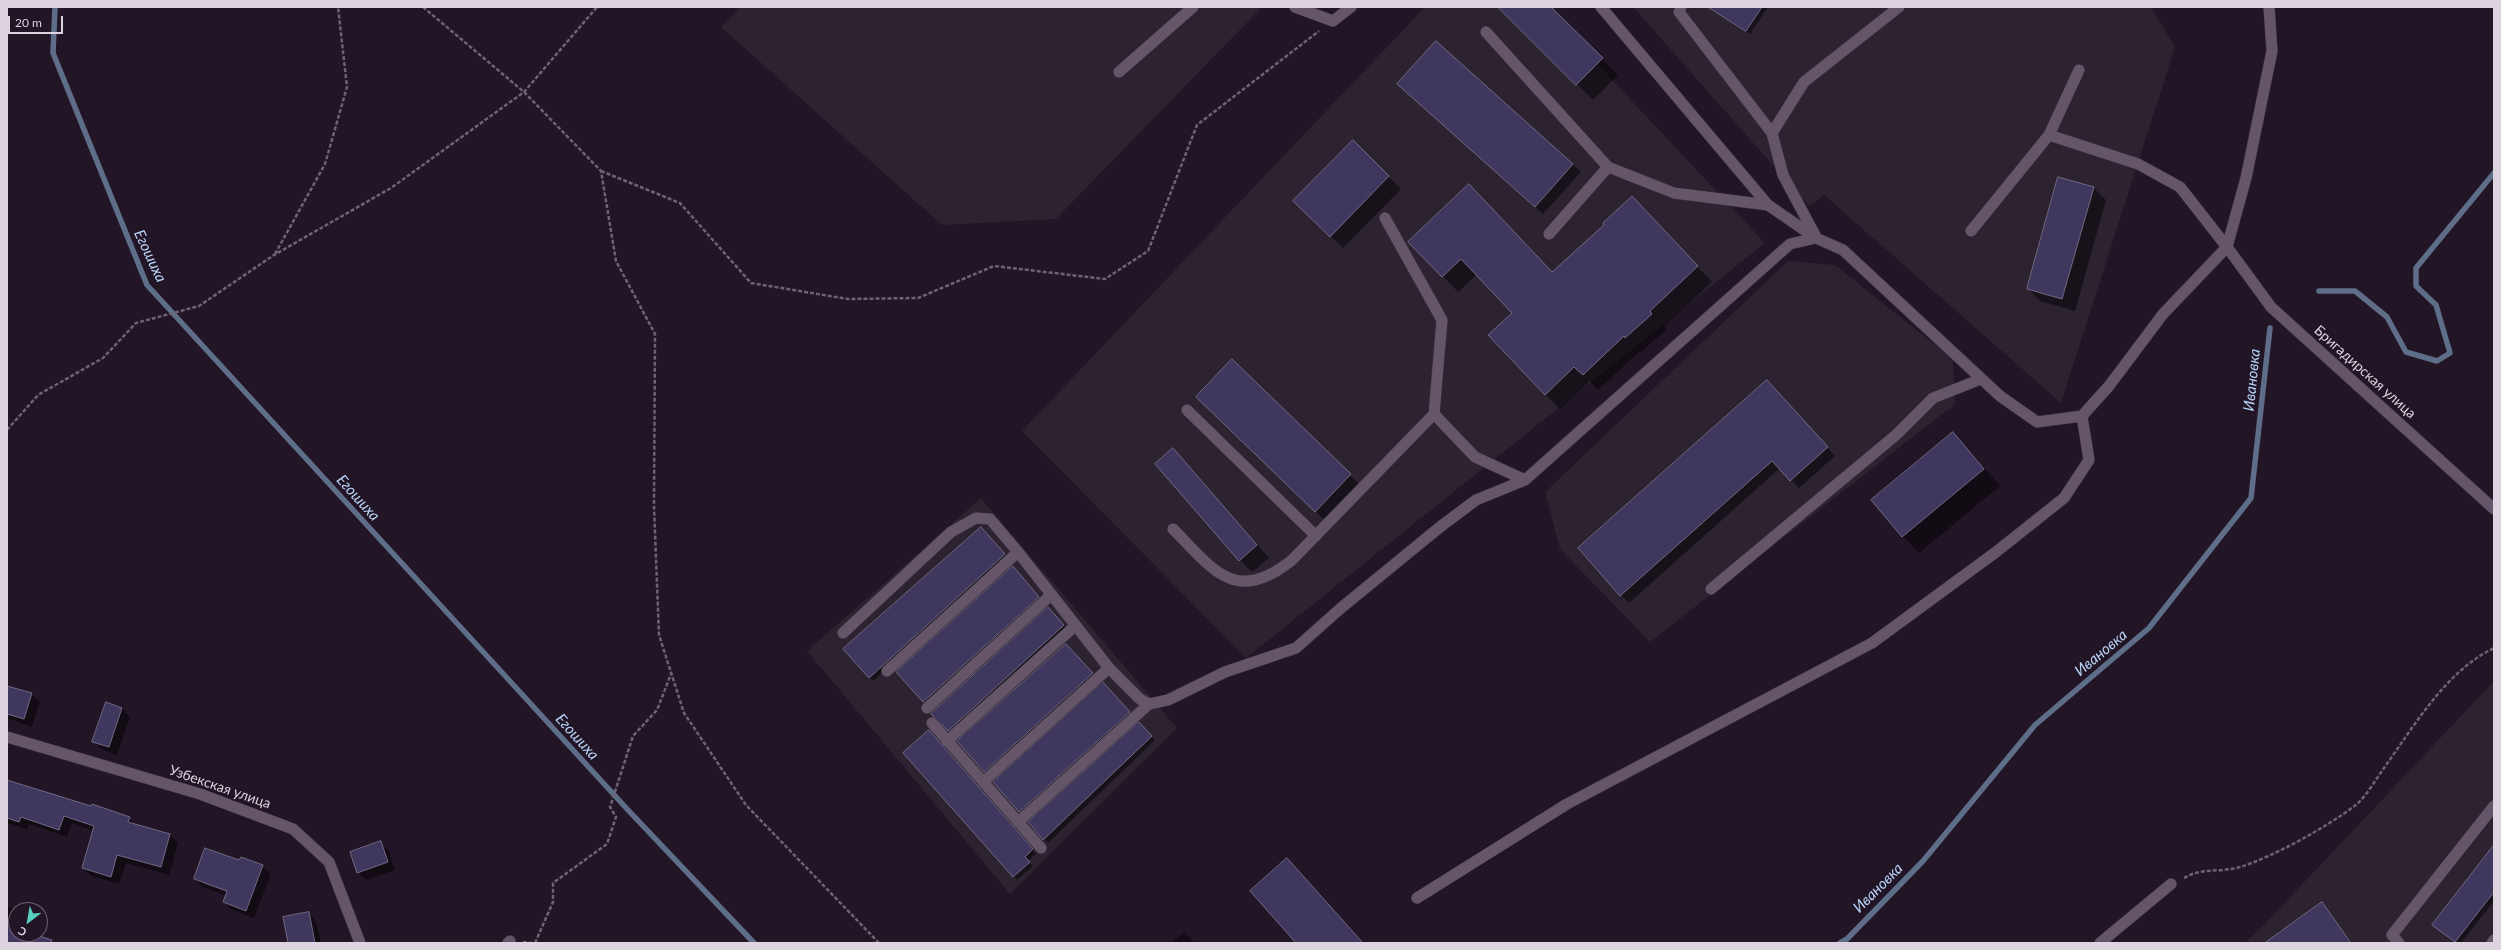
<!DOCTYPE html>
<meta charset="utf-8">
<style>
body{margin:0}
#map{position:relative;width:2501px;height:950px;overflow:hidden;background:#221526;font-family:Lato,sans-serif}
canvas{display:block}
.frame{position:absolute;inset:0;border:8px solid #ddd4e0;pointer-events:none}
.north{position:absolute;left:8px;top:902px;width:40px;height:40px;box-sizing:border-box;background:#221526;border:1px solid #6d6170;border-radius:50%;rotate:211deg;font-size:11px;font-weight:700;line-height:16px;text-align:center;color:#ddd4e0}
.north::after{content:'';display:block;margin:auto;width:14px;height:18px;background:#58cec0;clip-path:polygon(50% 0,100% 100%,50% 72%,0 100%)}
.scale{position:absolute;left:8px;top:16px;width:55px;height:18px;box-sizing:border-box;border:2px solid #ddd4e0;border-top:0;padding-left:5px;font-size:12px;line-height:14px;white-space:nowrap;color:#ddd4e0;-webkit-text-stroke:3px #221526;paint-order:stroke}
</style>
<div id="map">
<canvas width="2501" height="950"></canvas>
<div class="frame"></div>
<div class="north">С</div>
<div class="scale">20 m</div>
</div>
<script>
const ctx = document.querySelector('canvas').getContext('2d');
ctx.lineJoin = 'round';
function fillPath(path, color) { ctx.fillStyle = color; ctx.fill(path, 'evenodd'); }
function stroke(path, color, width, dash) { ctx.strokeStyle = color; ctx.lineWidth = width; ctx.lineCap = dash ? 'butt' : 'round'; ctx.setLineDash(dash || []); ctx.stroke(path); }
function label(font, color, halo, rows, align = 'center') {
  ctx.font = font + ' Lato,sans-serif'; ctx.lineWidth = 4; ctx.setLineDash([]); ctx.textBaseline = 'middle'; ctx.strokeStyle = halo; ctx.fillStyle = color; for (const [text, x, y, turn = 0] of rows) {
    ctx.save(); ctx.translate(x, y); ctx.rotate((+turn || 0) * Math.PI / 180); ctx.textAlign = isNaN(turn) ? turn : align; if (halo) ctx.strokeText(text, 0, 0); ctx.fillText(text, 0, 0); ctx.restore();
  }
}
fillPath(new Path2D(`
 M 740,7 L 1262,7 L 1056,219 L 942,225 L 721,27 Z
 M 1425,7 L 1544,7 L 1765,243 L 1246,658 L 1022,431 Z
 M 1633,7 L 2151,7 L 2175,47 L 2061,403 L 1824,195 L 1809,206 Z
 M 1788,261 L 1835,265 L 1953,359 L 1955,404 L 1650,642 L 1560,549 L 1545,492 Z
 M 981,498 L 1177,728 L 1010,894 L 807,651 Z
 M 2494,681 L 2494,943 L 2244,943 L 2260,929 Z`), '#2c2230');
fillPath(new Path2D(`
 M 1499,7 L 1550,7 L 1618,75 L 1593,100 Z
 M 1708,7 L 1768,7 L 1750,34 Z
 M 1407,92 L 1572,164 L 1581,172 L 1543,214 Z
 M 1353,142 L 1401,189 L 1343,248 L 1295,201 Z
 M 2059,178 L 2094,188 L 2106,200 L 2075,311 L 2040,301 L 2028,288 Z
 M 1647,212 L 1712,282 L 1664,326 L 1667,329 L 1641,352 L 1640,351 L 1598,390 L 1590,381 L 1560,409 L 1545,394 L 1513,313 L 1477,274 L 1458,292 L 1410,242 L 1553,273 Z
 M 1232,361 L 1366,491 L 1332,527 L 1213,413 Z
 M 1767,381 L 1835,456 L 1799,488 L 1780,468 L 1629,603 L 1621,595 Z
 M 1953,433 L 2000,486 L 1919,553 L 1903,536 Z
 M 1173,450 L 1269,558 L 1252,572 L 1240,560 Z
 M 985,532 L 1008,558 L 873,681 L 869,677 Z
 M 1017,571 L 1041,600 L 927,705 L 897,672 Z
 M 1052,612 L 1067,629 L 952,734 L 933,714 Z
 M 1070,649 L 1096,677 L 988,775 L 985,771 Z
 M 7,687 L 31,694 L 40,702 L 32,727 L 7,718 Z
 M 1107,688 L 1133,716 L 1023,815 L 1020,811 Z
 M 122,708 L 130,717 L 117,755 L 101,749 L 93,741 Z
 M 1139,723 L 1155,740 L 1048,843 L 1044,839 Z
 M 933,735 L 1036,854 L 1028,861 L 1033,866 L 1017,880 L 904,754 Z
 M 7,785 L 129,818 L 137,826 L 170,835 L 178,843 L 169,875 L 126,863 L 119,884 L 91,876 L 83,868 L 94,831 L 72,823 L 67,837 L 29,824 L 27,829 L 7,823 Z
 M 380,843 L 389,851 L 395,870 L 366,880 L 358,872 Z
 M 2494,847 L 2494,901 L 2461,943 L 2457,943 L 2438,928 Z
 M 1287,859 L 1303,876 L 1363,943 L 1298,943 Z
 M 240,862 L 262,866 L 271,874 L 254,918 L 233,910 L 224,902 L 227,896 L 203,887 L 195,879 ZM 203,881 L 232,892 L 232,894 L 203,884 Z
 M 2321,904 L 2352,943 L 2275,943 Z
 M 8,907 L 18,910 L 16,934 L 37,934 L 36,936 L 56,943 L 7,943 Z
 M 308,913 L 316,921 L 321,943 L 289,943 Z
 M 1184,932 L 1195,943 L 1172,943 Z`), '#0007');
stroke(new Path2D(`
 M 55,7 L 53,53 L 147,285 L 628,810 L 754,943
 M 2319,291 L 2355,291 L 2387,317 L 2406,352 L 2437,361 L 2450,353 L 2436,305 L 2416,286 L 2416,268 L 2494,173
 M 1840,943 L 1847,939 L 1923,861 L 2035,725 L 2149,628 L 2251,498 L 2270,328`), '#5e6e88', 5.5);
const building = new Path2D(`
 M 1498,7 L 1551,7 L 1603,58 L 1576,85 Z
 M 1708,7 L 1762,7 L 1746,31 Z
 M 1436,41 L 1573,164 L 1535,207 L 1397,84 Z
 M 1353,140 L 1389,176 L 1330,237 L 1293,201 Z
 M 2058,177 L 2094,187 L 2062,299 L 2027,289 Z
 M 1469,184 L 1552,272 L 1604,225 L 1603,223 L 1632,196 L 1698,266 L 1650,311 L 1652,314 L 1625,338 L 1624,336 L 1583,375 L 1574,367 L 1545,395 L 1488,335 L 1512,313 L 1461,259 L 1442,277 L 1408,242 Z
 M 1232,359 L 1351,474 L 1315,512 L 1196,397 Z
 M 1767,380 L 1828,447 L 1790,481 L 1772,461 L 1620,596 L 1578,548 Z
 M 1953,432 L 1984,469 L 1902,537 L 1871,500 Z
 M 1173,448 L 1257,545 L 1239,561 L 1155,464 Z
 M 981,527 L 1005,554 L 869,678 L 843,649 Z
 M 1013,566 L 1039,597 L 923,702 L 896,672 Z
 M 1048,607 L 1064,625 L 948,731 L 931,714 Z
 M 1066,644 L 1093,673 L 984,772 L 957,741 Z
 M 1103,682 L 1130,712 L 1019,812 L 993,782 Z
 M 7,686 L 32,693 L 24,719 L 7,714 Z
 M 106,702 L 122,708 L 109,747 L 92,742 Z
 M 1139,722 L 1152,736 L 1043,840 L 1028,822 Z
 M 929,730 L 1033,849 L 1025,857 L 1030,862 L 1013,877 L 903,753 Z
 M 7,780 L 91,806 L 92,804 L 130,817 L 128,822 L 170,834 L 161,867 L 117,855 L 111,877 L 82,868 L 94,826 L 64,816 L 59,830 L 21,817 L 19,822 L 7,818 Z
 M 381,841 L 388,862 L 357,873 L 350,852 Z
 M 2494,845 L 2494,892 L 2455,942 L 2432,925 Z
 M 205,848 L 239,860 L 241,857 L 263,865 L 246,911 L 223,902 L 227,891 L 194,879 Z
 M 1287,858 L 1363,943 L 1296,943 L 1250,891 Z
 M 2322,902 L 2351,943 L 2265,943 Z
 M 309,912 L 315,943 L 288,943 L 283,917 Z
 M 7,925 L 16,928 L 16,934 L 33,934 L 52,940 L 51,943 L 7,943 Z`);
fillPath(building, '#40375e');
stroke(building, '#6f6a82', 1);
const service = new Path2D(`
 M 1295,7 L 1333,21 L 1351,7
 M 1601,7 L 1768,205
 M 1681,7 L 1679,12 L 1772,133 L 1783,175 L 1815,235
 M 1486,32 L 1608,167 L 1674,193 L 1768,205 L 1816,238 L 1843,250 L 2000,396 L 2037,422 L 2082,416 L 2109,386 L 2163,314 L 2227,247 L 2180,187 L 2138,164 L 2049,135
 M 1119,72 L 1193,7
 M 1772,133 L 1804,82 L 1899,7
 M 1385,218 L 1442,320 L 1434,414 L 1475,457 L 1525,480
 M 1971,231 L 2049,135 L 2079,70
 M 1549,234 L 1608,167
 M 1187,410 L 1316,536
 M 1173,529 C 1213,569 1235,606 1292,560 L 1434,414
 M 1711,589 L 1896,435 L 1933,398 L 1981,379
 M 843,633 L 951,532 L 976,518 L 990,519 L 1018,552 L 1109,668 L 1140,699 L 1149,704 L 1168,700 L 1225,672 L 1296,648 L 1341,608 L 1440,527 L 1476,500 L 1525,480 L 1790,244 L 1816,238
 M 887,671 L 1018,552
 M 927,708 L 1051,595
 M 932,723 L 1041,848
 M 947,741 L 1075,626
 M 983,782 L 1109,668
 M 1018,822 L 1149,704
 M 1417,898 L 1567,804 L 1872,643 L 1996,552 L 2064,498 L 2089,460 L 2082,416
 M 2100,943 L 2171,884
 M 2399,943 L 2392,935 L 2494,806
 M 2492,943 L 2494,940`);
const minor = new Path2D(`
 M 2269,7 L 2272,51 L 2246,178 L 2227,247 L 2271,307 L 2494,509
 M 7,737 L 200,794 L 293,829 L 329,862 L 360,943
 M 508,943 L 510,941`);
stroke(service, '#39313d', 12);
stroke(minor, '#39313d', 12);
stroke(new Path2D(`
 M 423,7 L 524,92 L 601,171 L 616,261 L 655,334 L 654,506 L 659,635 L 684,713 L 746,805 L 879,943
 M 601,171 L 680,203 L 751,283 L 848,299 L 918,298 L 994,266 L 1105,279 L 1148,251 L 1197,125 L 1319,31
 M 275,254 L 325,164 L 347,87 L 338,7
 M 7,430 L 38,395 L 103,358 L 136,323 L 199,306 L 274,255 L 391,188 L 524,92 L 597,7
 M 2184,878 C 2202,867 2220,873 2240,867 C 2273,857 2329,826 2357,804 C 2367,795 2376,779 2384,768 C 2414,726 2446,671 2494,648
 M 523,942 L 532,943
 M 535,943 L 553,902 L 553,883 L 607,844 L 616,817 L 610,807 L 633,736 L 657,710 L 671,674`), '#6e6372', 2.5, [4, 2]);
stroke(service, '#645568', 11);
stroke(minor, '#645568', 11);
label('14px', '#ddd4e0', '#221526', [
 ["Бригадирская улица",2365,372,42],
 ["Узбекская улица",220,787,19]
]);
label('italic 15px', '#b9d5f9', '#221526', [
 ["Егошиха",150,256,65],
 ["Ивановка",2252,380,-84],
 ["Егошиха",358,498,48],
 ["Ивановка",2101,653,-40],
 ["Егошиха",577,737,48],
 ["Ивановка",1878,888,-45]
]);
</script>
